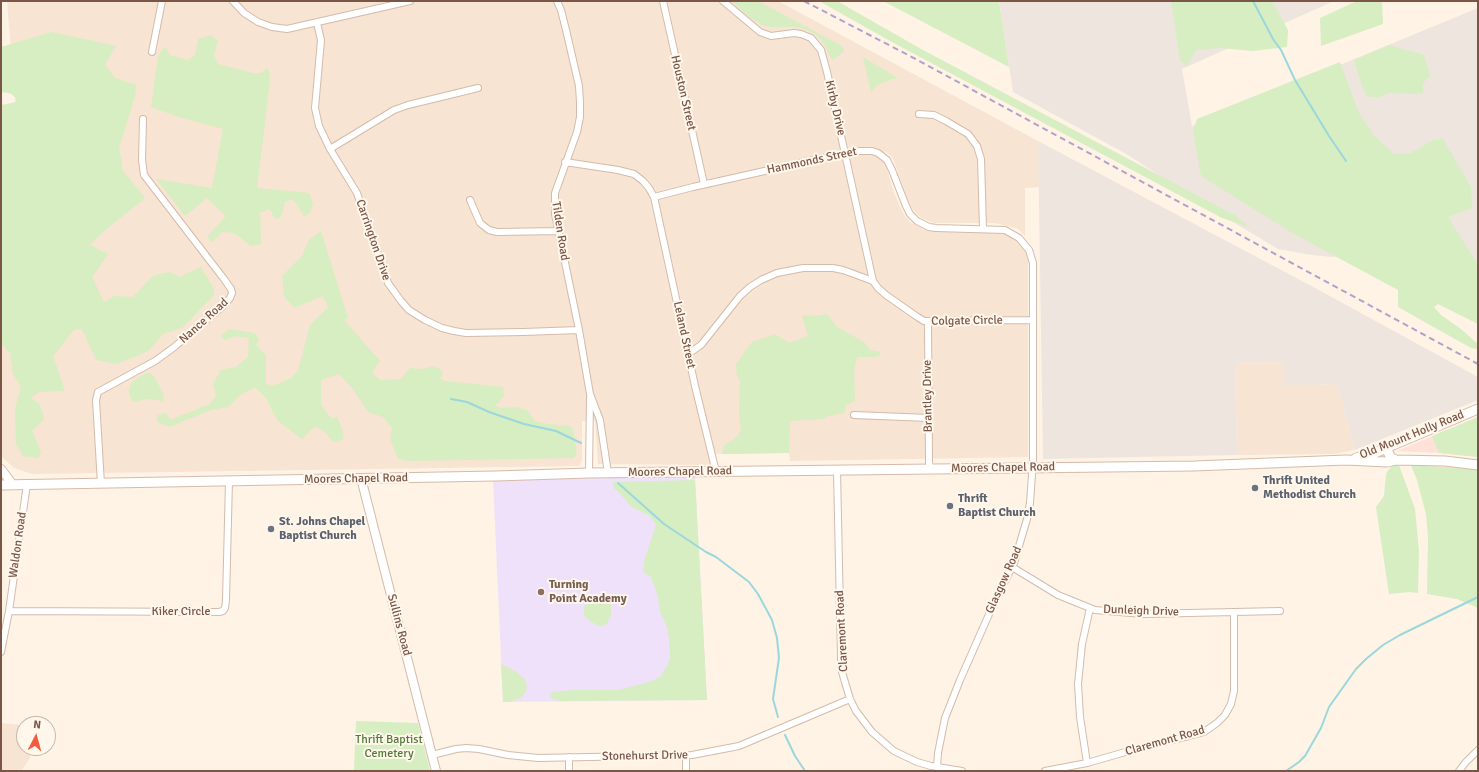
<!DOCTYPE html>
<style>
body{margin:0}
#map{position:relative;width:1479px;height:772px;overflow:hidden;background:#fef3e4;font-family:Signika,sans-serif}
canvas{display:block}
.frame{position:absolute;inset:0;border:2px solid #7a5647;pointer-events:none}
.north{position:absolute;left:16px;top:716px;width:40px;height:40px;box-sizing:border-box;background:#fff7ec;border:1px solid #cab7aa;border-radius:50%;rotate:6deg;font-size:11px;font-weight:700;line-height:16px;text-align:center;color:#7a5647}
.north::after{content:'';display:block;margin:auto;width:14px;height:18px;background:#f45b3e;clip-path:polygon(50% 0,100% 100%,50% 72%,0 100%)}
</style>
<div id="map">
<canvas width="1479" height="772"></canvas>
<div class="frame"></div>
<div class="north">N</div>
</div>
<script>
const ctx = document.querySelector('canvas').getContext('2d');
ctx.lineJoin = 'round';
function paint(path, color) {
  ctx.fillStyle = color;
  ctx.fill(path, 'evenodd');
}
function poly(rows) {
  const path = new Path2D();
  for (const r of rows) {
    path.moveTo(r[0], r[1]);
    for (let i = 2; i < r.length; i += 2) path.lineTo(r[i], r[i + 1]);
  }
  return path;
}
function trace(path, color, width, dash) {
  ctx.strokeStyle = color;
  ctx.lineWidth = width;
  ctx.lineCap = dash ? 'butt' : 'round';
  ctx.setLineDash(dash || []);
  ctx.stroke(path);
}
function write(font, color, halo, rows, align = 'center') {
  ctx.font = font + ' Signika,sans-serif';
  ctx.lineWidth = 4;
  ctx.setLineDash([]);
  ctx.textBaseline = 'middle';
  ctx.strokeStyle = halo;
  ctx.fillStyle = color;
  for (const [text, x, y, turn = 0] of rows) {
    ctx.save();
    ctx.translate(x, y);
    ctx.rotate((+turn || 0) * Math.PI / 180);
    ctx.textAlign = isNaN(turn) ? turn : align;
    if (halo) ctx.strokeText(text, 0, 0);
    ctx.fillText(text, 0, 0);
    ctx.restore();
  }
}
const residential = poly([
 [7,1,778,1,1038,141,1039,187,1025,188,1025,236,1018,229,1011,227,995,223,934,223,921,218,910,206,894,161,891,156,885,151,886,166,894,193,903,213,910,222,924,229,938,231,987,231,1009,234,1022,244,1025,251,1028,259,1028,457,790,461,789,453,709,454,711,465,598,464,595,421,582,421,582,460,580,465,577,466,32,474,14,468,1,456,1,270,28,257],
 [1283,362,1284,386,1337,384,1355,450,1333,454,1237,455,1235,363],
 [1,723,20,725,24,731,24,748,31,748,30,758,21,771,1,771]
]);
const commercial = poly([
 [1478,417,1478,457,1441,453,1397,451]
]);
const industrial = poly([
 [999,1,1334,1,1182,69,1192,126,1478,8,1478,271,1350,255,1332,257,1312,255,1278,249,1203,204,1128,155,1013,92],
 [1038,141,1317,289,1478,377,1478,400,1355,450,1337,384,1284,386,1282,362,1235,363,1237,455,1043,459]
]);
const education = poly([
 [695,476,707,700,503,702,493,480]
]);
const green = poly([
 [732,1,758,1,842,46,844,51,833,60,829,55,824,44,818,36,807,30,797,27,771,27,761,25,747,15],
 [819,1,837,1,923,50,1236,216,1249,227,1222,218,890,41],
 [883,1,999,1,1009,67],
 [1171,1,1272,1,1288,30,1287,47,1253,51,1220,48,1196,50,1187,66,1180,60],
 [1357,1,1382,1,1383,24,1321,46,1320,18],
 [52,32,116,46,105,65,115,78,136,85,135,96,119,148,123,171,145,198,105,230,90,245,108,254,92,277,104,302,115,296,133,297,154,275,170,272,179,277,201,267,214,289,214,295,182,328,163,334,148,351,117,364,96,360,82,329,74,330,53,356,65,391,39,392,31,398,40,405,44,419,32,431,41,452,38,458,23,456,16,444,15,409,21,386,13,374,10,353,1,343,1,105,16,102,16,98,11,94,4,92,1,93,1,47],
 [210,35,218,41,214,56,218,64,253,73,261,73,267,68,269,71,270,80,257,188,309,193,313,204,310,212,304,217,296,203,292,199,285,202,281,217,275,219,270,209,260,213,261,244,251,246,234,233,222,232,212,242,207,237,226,216,207,198,185,216,156,179,212,188,223,129,179,117,151,107,158,56,164,48,167,49,170,55,188,60,195,55,198,39],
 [1389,45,1424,55,1430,76,1423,83,1423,93,1413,94,1390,93,1379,97,1367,97,1363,89,1354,60],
 [863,57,896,77,897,79,893,79,877,85,871,93],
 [1340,62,1359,113,1374,136,1394,154,1411,153,1433,140,1443,139,1471,187,1472,208,1448,217,1478,265,1478,324,1438,304,1434,307,1441,315,1461,329,1478,344,1478,349,1471,348,1398,307,1398,290,1294,234,1201,176,1193,131,1197,119],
 [321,231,348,318,344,320,372,352,380,360,372,373,380,380,401,379,410,368,424,369,432,366,440,369,443,374,440,378,444,381,503,387,504,396,495,406,502,408,516,407,528,411,535,421,548,424,570,426,573,430,577,452,574,458,408,461,398,459,390,438,392,428,383,417,368,412,353,389,339,374,321,380,321,405,331,418,337,417,342,429,344,439,333,442,325,432,315,426,302,439,277,420,266,398,255,387,240,395,228,407,211,410,169,427,157,422,157,415,166,413,170,420,210,404,216,396,213,384,221,370,236,367,248,357,249,338,235,336,226,340,220,336,229,329,254,333,259,338,256,346,266,355,266,384,273,386,291,378,298,371,310,325,328,307,323,296,294,308,284,296,282,276,302,256,309,240],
 [827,314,837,327,864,342,870,350,881,352,880,355,876,357,857,357,854,372,855,401,846,405,844,413,828,416,823,419,790,421,789,453,722,454,724,446,737,437,741,429,739,415,740,381,737,376,736,364,752,342,775,334,789,343,808,336,802,315,815,316],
 [149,373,153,375,160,388,164,396,163,401,147,399,134,402,130,397,129,388,132,382,144,374],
 [1478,417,1478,457,1439,453,1432,436],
 [1393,465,1399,465,1415,509,1419,551,1418,593,1410,592,1389,594,1376,507,1384,496,1386,474,1389,469],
 [1411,465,1478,469,1478,608,1457,599,1427,594,1428,538,1426,514,1417,480],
 [695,480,707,700,560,701,551,698,550,695,552,692,573,690,619,690,652,681,661,676,667,666,670,658,669,638,666,624,661,615,657,594,651,577,643,572,644,561,656,525,650,516,630,506,625,499,613,487,613,482],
 [607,601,611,605,611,616,606,625,598,626,587,619,584,614,584,606,588,604],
 [501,664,515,671,525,679,527,687,525,693,520,698,511,702,503,702],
 [356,721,418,723,430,771,354,770]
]);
const stream = poly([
 [1253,1,1273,39,1281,50,1295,80,1329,136,1346,161],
 [451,399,467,402,489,412,524,424,556,431,581,443],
 [618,483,664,524,706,552,716,557,749,582,758,594,772,620,777,638,779,658,773,699,778,717],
 [785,735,795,756,805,771],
 [1286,771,1299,762,1305,756,1321,728,1329,707,1356,669,1366,659,1383,645,1400,635,1478,597]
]);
const minor = poly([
 [233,1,244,13,258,22,272,27,287,29,410,1],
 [557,1,561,10,567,34,579,86,580,102,580,117,577,132,555,193,555,214,579,330,590,394,600,420,608,473],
 [663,1,704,184],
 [723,1,760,32,771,36,794,33,801,34,811,38,821,50,827,72,873,281],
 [317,23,321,40,315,108,319,126,330,149,357,193,388,283,401,301,409,310,425,320,442,328,454,331,466,333,524,332,579,330],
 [152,52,162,1],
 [919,114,934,115,946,121,968,134,977,146,981,159,983,229],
 [330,149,394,110,408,105,478,88],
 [565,162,618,170,634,174,643,181,649,188,654,197,695,386,716,472],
 [654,197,693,187,818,159,860,151,872,151,878,153,887,160,892,170,906,206,910,214,917,221,929,227,936,228,1005,230,1019,238,1029,250,1033,263,1033,460,1030,503,1027,519,1014,563,994,603,960,680,945,718,938,753,937,767],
 [470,200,480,223,489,230,497,232,558,231],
 [928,321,929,463,931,469],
 [688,354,701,345,740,296,750,287,761,280,777,273,803,268,833,268,843,270,873,281,878,288,886,295,916,316,924,321,1033,320],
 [854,415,929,418],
 [837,470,841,659,842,672,850,699,856,711,872,732,894,751,917,762,931,766,962,771],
 [589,473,590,398],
 [101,484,96,400,98,392,155,361,173,348,222,307,230,298,232,293,231,289,224,279,144,175,142,160,143,119],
 [1012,567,1058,595,1095,610,1143,614,1280,611],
 [9,611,219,612,223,611,225,608,226,600,229,481],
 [1,652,9,611,27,484],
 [432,755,456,749,466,748,479,749,508,755,538,758,692,755,739,746,850,699],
 [686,756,686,771],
 [569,757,569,771],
 [1087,763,1080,717,1078,684,1082,644,1090,608],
 [1045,771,1087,763,1150,745,1189,736,1204,732,1217,723,1225,715,1231,704,1234,691,1234,612],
 [1459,771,1466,762,1478,750]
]);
const tertiary = poly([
 [1,469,13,485],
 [361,478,436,771]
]);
const secondary = poly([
 [1386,448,1391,458,1396,460,1445,461,1478,465],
 [1356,458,1373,454,1393,445,1478,409],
 [1,485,496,476,589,473,1194,466,1346,460,1387,462,1396,460]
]);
const rail = poly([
 [804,1,910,56,1478,364]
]);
const markers = [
 [1255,488,4,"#6b7280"],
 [950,506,4,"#6b7280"],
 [271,529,4,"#6b7280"],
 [541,592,4,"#8d6e63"]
];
const streetNames = [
 ["Houston Street",683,93,77],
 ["Kirby Drive",835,108,77],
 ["Hammonds Street",812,161,-12],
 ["Tilden Road",560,231,81],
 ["Carrington Drive",373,240,71],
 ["Nance Road",204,321,-42],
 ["Colgate Circle",967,321,-1],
 ["Leland Street",684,335,78],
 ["Brantley Drive",928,396,-91],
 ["Old Mount Holly Road",1412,435,-22],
 ["Moores Chapel Road",1003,468,-1],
 ["Moores Chapel Road",680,472,-1],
 ["Moores Chapel Road",356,479,-1],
 ["Waldon Road",18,545,-82],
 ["Glasgow Road",1004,580,-66],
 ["Dunleigh Drive",1141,611,2],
 ["Kiker Circle",181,612],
 ["Sullins Road",399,625,75],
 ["Claremont Road",842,631,-93],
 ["Claremont Road",1165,741,-16],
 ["Stonehurst Drive",645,756,-1]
];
const worshipNames = [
 ["Thrift United",1263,481],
 ["Methodist Church",1263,495],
 ["Thrift",958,499],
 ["Baptist Church",958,513],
 ["St. Johns Chapel",279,522],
 ["Baptist Church",279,536]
];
const educationNames = [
 ["Turning",549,585],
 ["Point Academy",549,599]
];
const parkNames = [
 ["Thrift Baptist",389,740],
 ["Cemetery",389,754]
];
paint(residential, '#f7e4d2');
paint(commercial, '#ffe1d7');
paint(industrial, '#eee5df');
paint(education, '#f0e1fb');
paint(green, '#d6eec1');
trace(stream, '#9bd7dd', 2);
trace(minor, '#d4bbab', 8);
trace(tertiary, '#d4bbab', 10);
trace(secondary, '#d7baa9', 11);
trace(minor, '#fff', 6);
trace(tertiary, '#fff', 8);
trace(secondary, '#fff', 9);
trace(rail, '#b4a1c9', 2, [6, 4]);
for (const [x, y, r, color] of markers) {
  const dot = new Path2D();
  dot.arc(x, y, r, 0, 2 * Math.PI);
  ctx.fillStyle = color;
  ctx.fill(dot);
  trace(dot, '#fff7ec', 1.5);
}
write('12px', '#7a5647', '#fff7ec', streetNames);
write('bold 12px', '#5b616d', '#fff7ec', worshipNames, 'left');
write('bold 12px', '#785e54', '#fff7ec', educationNames, 'left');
write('12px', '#527a3b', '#fff7ec', parkNames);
</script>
